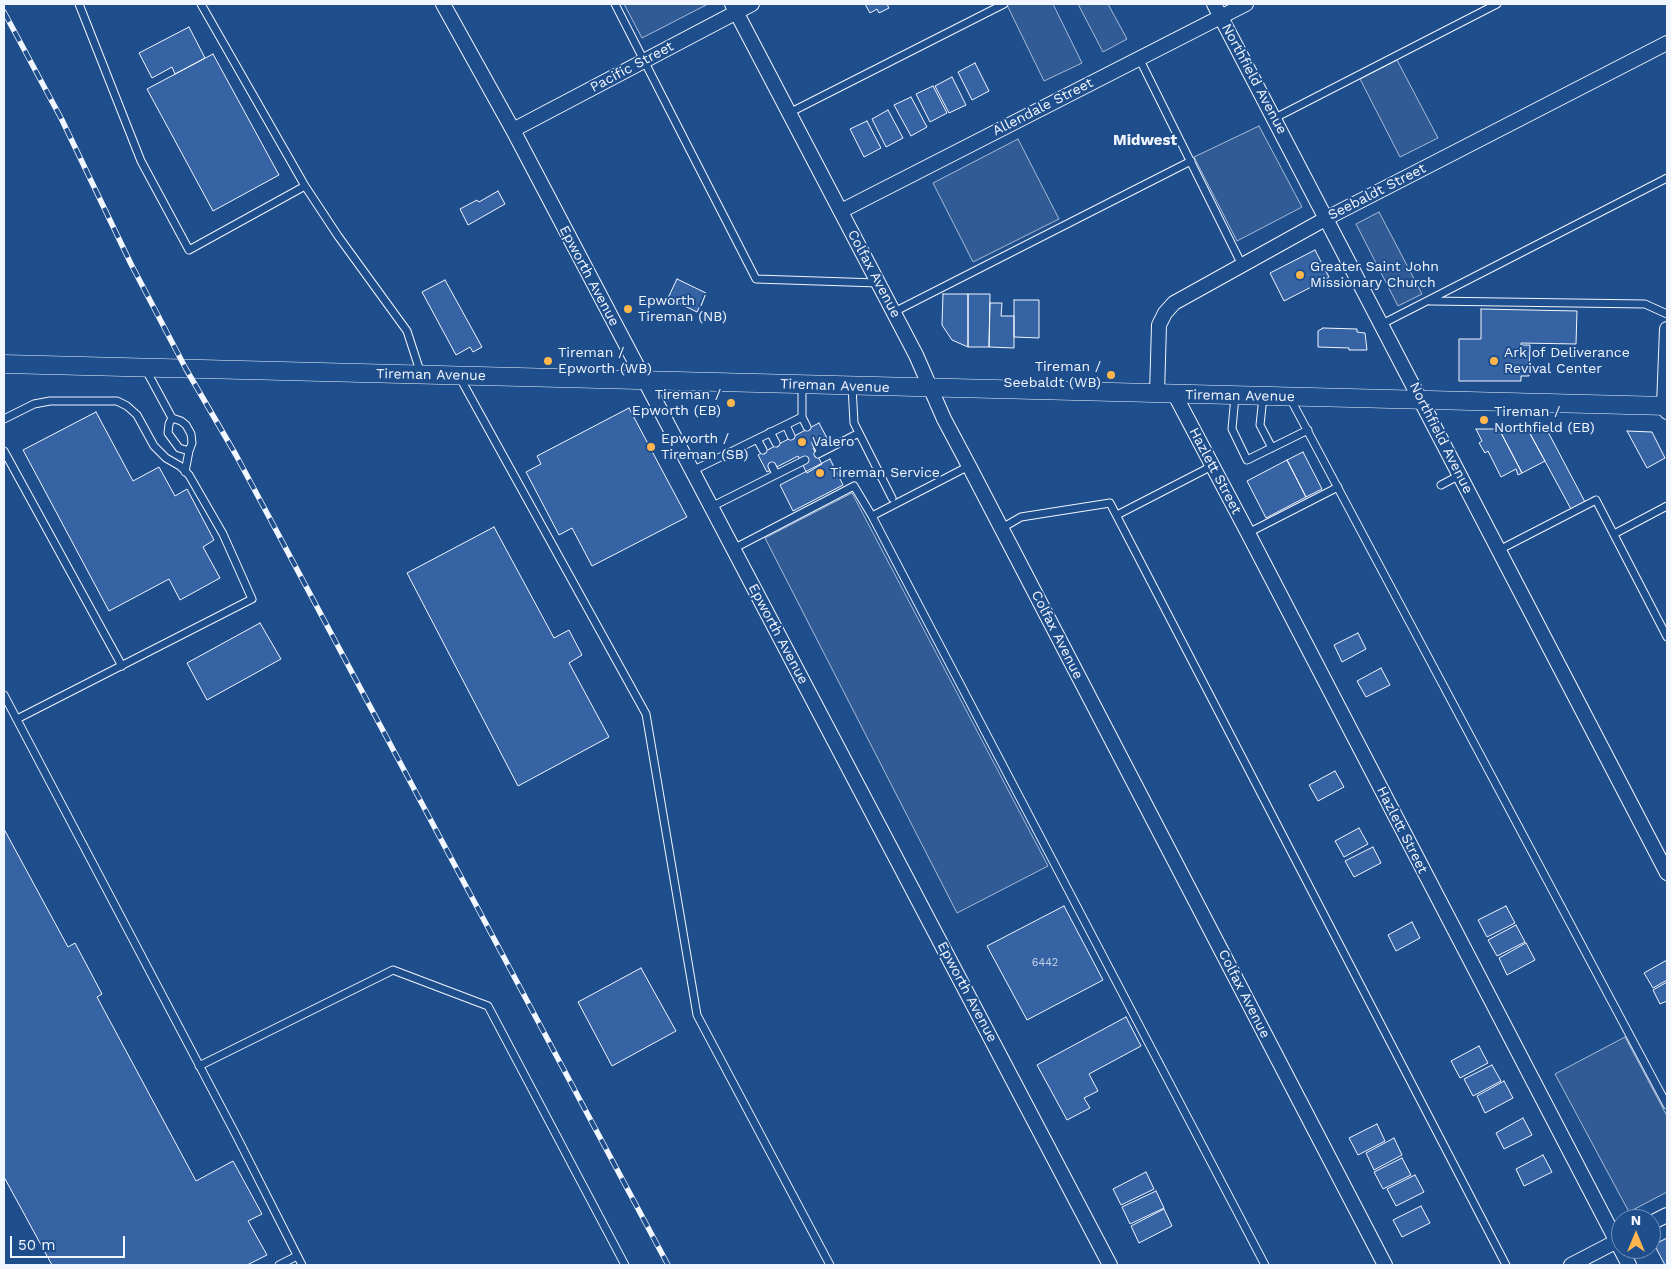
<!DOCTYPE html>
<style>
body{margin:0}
#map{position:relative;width:1671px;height:1269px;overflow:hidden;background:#1f4e8c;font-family:"Work Sans",sans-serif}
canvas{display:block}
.frame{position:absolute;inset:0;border:5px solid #f2f6ff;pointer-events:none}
.north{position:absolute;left:1611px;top:1209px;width:50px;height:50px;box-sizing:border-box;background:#1f4e8c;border:1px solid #7391ba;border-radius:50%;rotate:0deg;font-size:14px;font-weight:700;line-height:20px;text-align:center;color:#f2f6ff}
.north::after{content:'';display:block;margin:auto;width:18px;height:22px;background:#ffb74d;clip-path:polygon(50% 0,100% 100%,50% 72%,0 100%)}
.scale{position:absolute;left:10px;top:1236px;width:115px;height:22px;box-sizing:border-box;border:2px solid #f2f6ff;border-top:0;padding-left:6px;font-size:15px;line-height:18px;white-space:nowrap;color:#f2f6ff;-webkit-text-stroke:4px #1f4e8c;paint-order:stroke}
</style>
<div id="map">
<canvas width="1671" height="1269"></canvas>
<div class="frame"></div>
<div class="north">N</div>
<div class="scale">50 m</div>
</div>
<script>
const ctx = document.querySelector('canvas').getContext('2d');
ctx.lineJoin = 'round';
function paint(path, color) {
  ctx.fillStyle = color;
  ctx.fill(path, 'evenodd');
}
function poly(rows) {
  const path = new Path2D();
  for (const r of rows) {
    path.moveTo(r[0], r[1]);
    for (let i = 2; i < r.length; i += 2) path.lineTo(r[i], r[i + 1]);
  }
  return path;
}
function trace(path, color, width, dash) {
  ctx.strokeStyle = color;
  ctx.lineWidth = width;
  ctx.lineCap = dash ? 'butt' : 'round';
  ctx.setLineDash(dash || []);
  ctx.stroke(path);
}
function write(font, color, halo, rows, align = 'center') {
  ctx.font = font + ' "Work Sans",sans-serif';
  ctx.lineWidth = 4;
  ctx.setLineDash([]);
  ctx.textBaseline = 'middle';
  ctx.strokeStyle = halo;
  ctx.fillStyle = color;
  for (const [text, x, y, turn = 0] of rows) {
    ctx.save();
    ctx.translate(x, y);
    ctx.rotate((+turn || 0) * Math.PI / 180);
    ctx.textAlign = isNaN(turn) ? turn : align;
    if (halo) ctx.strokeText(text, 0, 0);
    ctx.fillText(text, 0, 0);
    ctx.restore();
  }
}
const built = poly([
 [624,4,708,4,642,38,624,4],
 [1011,4,1053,4,1082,63,1044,81,1007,5,1011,4],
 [1078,4,1108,4,1127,39,1103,52,1078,4],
 [1397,60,1438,138,1400,157,1360,79,1397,60],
 [1259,126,1302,207,1237,241,1194,157,1259,126],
 [1018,139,1059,219,973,262,933,183,1018,139],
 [1379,212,1422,294,1398,306,1356,224,1379,212],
 [852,493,1048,866,957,913,765,538,852,493],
 [1625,1037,1667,1116,1667,1192,1629,1212,1555,1074,1625,1037]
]);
const building = poly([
 [865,4,887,4,889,8,879,13,877,9,870,13,865,4],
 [189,27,205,58,175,74,172,67,152,78,139,53,189,27],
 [213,54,279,175,213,211,147,89,213,54],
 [975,63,989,91,972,100,958,72,975,63],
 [952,77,966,105,949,113,935,86,952,77],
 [933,86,947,113,930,122,916,94,933,86],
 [911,97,927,127,911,136,894,105,911,97],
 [888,110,903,138,886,147,872,119,888,110],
 [867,121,881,148,864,157,850,129,867,121],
 [498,191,505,204,468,225,460,209,477,200,479,202,498,191],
 [1315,250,1329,277,1324,280,1326,283,1321,285,1319,283,1284,301,1270,273,1315,250],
 [677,279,706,293,697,312,668,298,677,279],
 [445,280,482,347,473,352,470,347,456,355,422,292,445,280],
 [943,294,968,294,968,347,952,340,942,325,943,294],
 [968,294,990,294,989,347,968,347,968,294],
 [1014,300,1039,300,1039,338,1014,337,1014,300],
 [990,303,1002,303,1001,316,1014,316,1014,348,989,347,990,303],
 [1481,309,1577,311,1576,344,1521,343,1521,345,1530,345,1529,376,1521,376,1521,381,1459,381,1459,339,1481,339,1481,309],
 [1323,328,1357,329,1357,332,1365,333,1367,350,1349,350,1349,348,1318,347,1318,331,1323,328],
 [629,408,687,517,592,566,572,528,559,535,526,472,541,464,537,456,629,408],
 [96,412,133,481,159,467,175,496,187,489,214,540,203,547,220,578,180,600,169,579,109,611,23,450,96,412],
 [819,423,828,440,813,448,822,464,807,473,798,456,767,472,758,455,819,423],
 [1476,429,1499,429,1522,473,1518,475,1516,469,1501,477,1488,451,1485,453,1479,443,1482,441,1476,429],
 [1499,429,1528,430,1545,461,1522,473,1499,429],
 [1528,430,1547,430,1585,502,1571,509,1528,430],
 [1627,431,1652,432,1665,458,1647,468,1627,431],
 [1303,452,1322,489,1306,497,1287,460,1303,452],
 [830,459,843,485,793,511,780,485,830,459],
 [1287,460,1306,497,1266,518,1247,481,1287,460],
 [494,527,554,638,569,630,582,655,569,663,609,737,518,786,407,573,494,527],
 [260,623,281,659,207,700,187,663,260,623],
 [1358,633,1366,649,1342,662,1334,645,1358,633],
 [1381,668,1390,685,1366,697,1357,681,1381,668],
 [1335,771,1344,787,1318,801,1309,785,1335,771],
 [1359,828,1368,844,1344,857,1335,841,1359,828],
 [4,829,68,947,75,943,102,994,97,997,196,1181,233,1161,262,1214,248,1221,267,1255,247,1265,52,1265,4,1177,4,829],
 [1373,847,1381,863,1354,877,1345,861,1373,847],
 [1064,906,1103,980,1027,1020,987,946,1064,906],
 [1506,906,1515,923,1487,937,1478,920,1506,906],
 [1412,922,1420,938,1396,951,1388,935,1412,922],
 [1516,925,1525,942,1497,956,1488,940,1516,925],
 [1526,943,1535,960,1507,975,1499,958,1526,943],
 [1667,960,1667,980,1653,988,1644,973,1667,960],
 [641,968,676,1031,612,1066,578,1002,641,968],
 [1667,982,1667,1001,1660,1004,1653,990,1667,982],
 [1126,1017,1141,1046,1089,1074,1098,1091,1084,1098,1090,1108,1067,1120,1037,1065,1126,1017],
 [1479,1046,1488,1063,1460,1078,1451,1061,1479,1046],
 [1492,1065,1501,1081,1473,1096,1464,1079,1492,1065],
 [1504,1081,1513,1098,1485,1113,1477,1096,1504,1081],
 [1523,1118,1532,1135,1504,1149,1496,1133,1523,1118],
 [1377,1124,1385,1141,1358,1155,1349,1138,1377,1124],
 [1394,1138,1402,1155,1374,1170,1366,1153,1394,1138],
 [1543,1155,1552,1172,1524,1186,1516,1169,1543,1155],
 [1402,1158,1411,1175,1383,1189,1374,1172,1402,1158],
 [1146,1172,1154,1189,1121,1205,1113,1189,1146,1172],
 [1415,1175,1424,1192,1396,1206,1387,1189,1415,1175],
 [1156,1191,1164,1208,1130,1224,1122,1207,1156,1191],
 [1421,1206,1430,1223,1402,1237,1393,1220,1421,1206],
 [1164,1209,1172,1226,1139,1243,1131,1226,1164,1209],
 [1667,1238,1667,1265,1665,1265,1656,1248,1659,1242,1667,1238]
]);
const service = poly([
 [79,4,141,161,189,250,305,186],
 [201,4,305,186,338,236,407,331,421,374],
 [615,4,756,279,878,283],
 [1139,58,1242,265],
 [789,113,1004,4],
 [1275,118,1497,4],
 [1430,301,1645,304,1667,314],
 [894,312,1191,161],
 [1382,324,1667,178],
 [146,370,172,418,181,421,186,425,191,434,192,443,189,451,185,472],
 [459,376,646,714,697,1015,830,1265],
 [802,385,802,417,807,427],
 [852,386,854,423,892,498],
 [1235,396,1232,429,1247,460,1308,430],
 [1263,397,1260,425,1272,448],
 [1290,398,1667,1105],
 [172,418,169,424,168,433,179,448,189,451],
 [4,419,34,404,50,401,117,401,127,406,137,415,154,446,166,458,180,466,189,475,223,534,252,599,17,719],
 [786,425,791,436],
 [770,432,776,443],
 [757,439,763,450],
 [816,443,821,452],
 [4,451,122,666],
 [818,454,859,433],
 [772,466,776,474],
 [692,471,802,417],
 [1441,485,1460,475],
 [711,507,805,460],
 [1117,515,1212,466],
 [872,516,969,466],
 [1002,528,1021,517,1110,503,1506,1265],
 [1248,533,1338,487],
 [1614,534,1667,506],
 [733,549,854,486,872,516,1265,1265],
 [1499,550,1596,500,1667,637],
 [4,695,236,1135,302,1265],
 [199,1066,393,970,488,1006,625,1265],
 [279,1265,297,1256]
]);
const minor = poly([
 [443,4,513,130,1110,1265],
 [732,4,916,355,944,419,969,466,1385,1265],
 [1214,4,1667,873],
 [513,130,752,4],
 [841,211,1246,4],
 [1667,329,1664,406,1667,412],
 [1157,394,1159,325,1165,313,1174,303,1327,218,1667,43],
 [1175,395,1248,533,1629,1265],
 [1651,1223,1667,1215],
 [1571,1265,1621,1239]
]);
const tertiary = poly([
 [4,364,1667,406]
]);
const rail = poly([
 [4,12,62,120,131,264,186,369,236,455,668,1265]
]);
const markers = [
 [1300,275,5,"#ffb74d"],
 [628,309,5,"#ffb74d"],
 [548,361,5,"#ffb74d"],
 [1494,361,5,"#ffb74d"],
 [1111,375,5,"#ffb74d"],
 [731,403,5,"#ffb74d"],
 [1484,420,5,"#ffb74d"],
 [802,442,5,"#ffb74d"],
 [651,447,5,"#ffb74d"],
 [820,473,5,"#ffb74d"]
];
const numberNames = [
 ["6442",1045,963]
];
const streetNames = [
 ["Pacific Street",632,67,-28],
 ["Northfield Avenue",1254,79,62],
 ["Allendale Street",1043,107,-27],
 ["Seebaldt Street",1377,192,-27],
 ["Colfax Avenue",874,274,62],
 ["Epworth Avenue",589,276,62],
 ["Tireman Avenue",431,375,1],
 ["Tireman Avenue",835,386,2],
 ["Tireman Avenue",1240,396,1],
 ["Northfield Avenue",1441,438,63],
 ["Hazlett Street",1215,471,62],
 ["Epworth Avenue",778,634,62],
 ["Colfax Avenue",1057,635,63],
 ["Hazlett Street",1402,830,63],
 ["Epworth Avenue",967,992,62],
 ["Colfax Avenue",1244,994,63]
];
const poiNames = [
 ["Greater Saint John",1310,267],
 ["Missionary Church",1310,283],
 ["Epworth /",638,301],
 ["Tireman (NB)",638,317],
 ["Tireman /",558,353],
 ["Epworth (WB)",558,369],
 ["Ark of Deliverance",1504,353],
 ["Revival Center",1504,369],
 ["Tireman /",1101,367,"right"],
 ["Seebaldt (WB)",1101,383,"right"],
 ["Tireman /",721,395,"right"],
 ["Epworth (EB)",721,411,"right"],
 ["Tireman /",1494,412],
 ["Northfield (EB)",1494,428],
 ["Epworth /",661,439],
 ["Tireman (SB)",661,455],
 ["Valero",812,442],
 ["Tireman Service",830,473]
];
const neighbourhoodNames = [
 ["Midwest",1145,141]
];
paint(built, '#305b95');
trace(built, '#a8bbd7', 1);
paint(building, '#3563a3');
trace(building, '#f2f6ff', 1);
trace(service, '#f2f6ff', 9);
trace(minor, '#f2f6ff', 16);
trace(tertiary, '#f2f6ff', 19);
trace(service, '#1f4e8c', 7);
trace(minor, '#1f4e8c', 14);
trace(tertiary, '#1f4e8c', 18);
trace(rail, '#f2f6ff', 5.5);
trace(rail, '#1f4e8c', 4, [11]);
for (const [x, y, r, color] of markers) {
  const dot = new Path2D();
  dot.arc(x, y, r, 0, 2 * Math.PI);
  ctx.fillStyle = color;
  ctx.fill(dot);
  trace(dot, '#1f4e8c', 2);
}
write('11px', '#c3d1e8', null, numberNames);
write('14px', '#f2f6ff', '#1f4e8c', streetNames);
write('14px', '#f2f6ff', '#1f4e8c', poiNames, 'left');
write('bold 15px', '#f2f6ff', '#1f4e8c', neighbourhoodNames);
</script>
